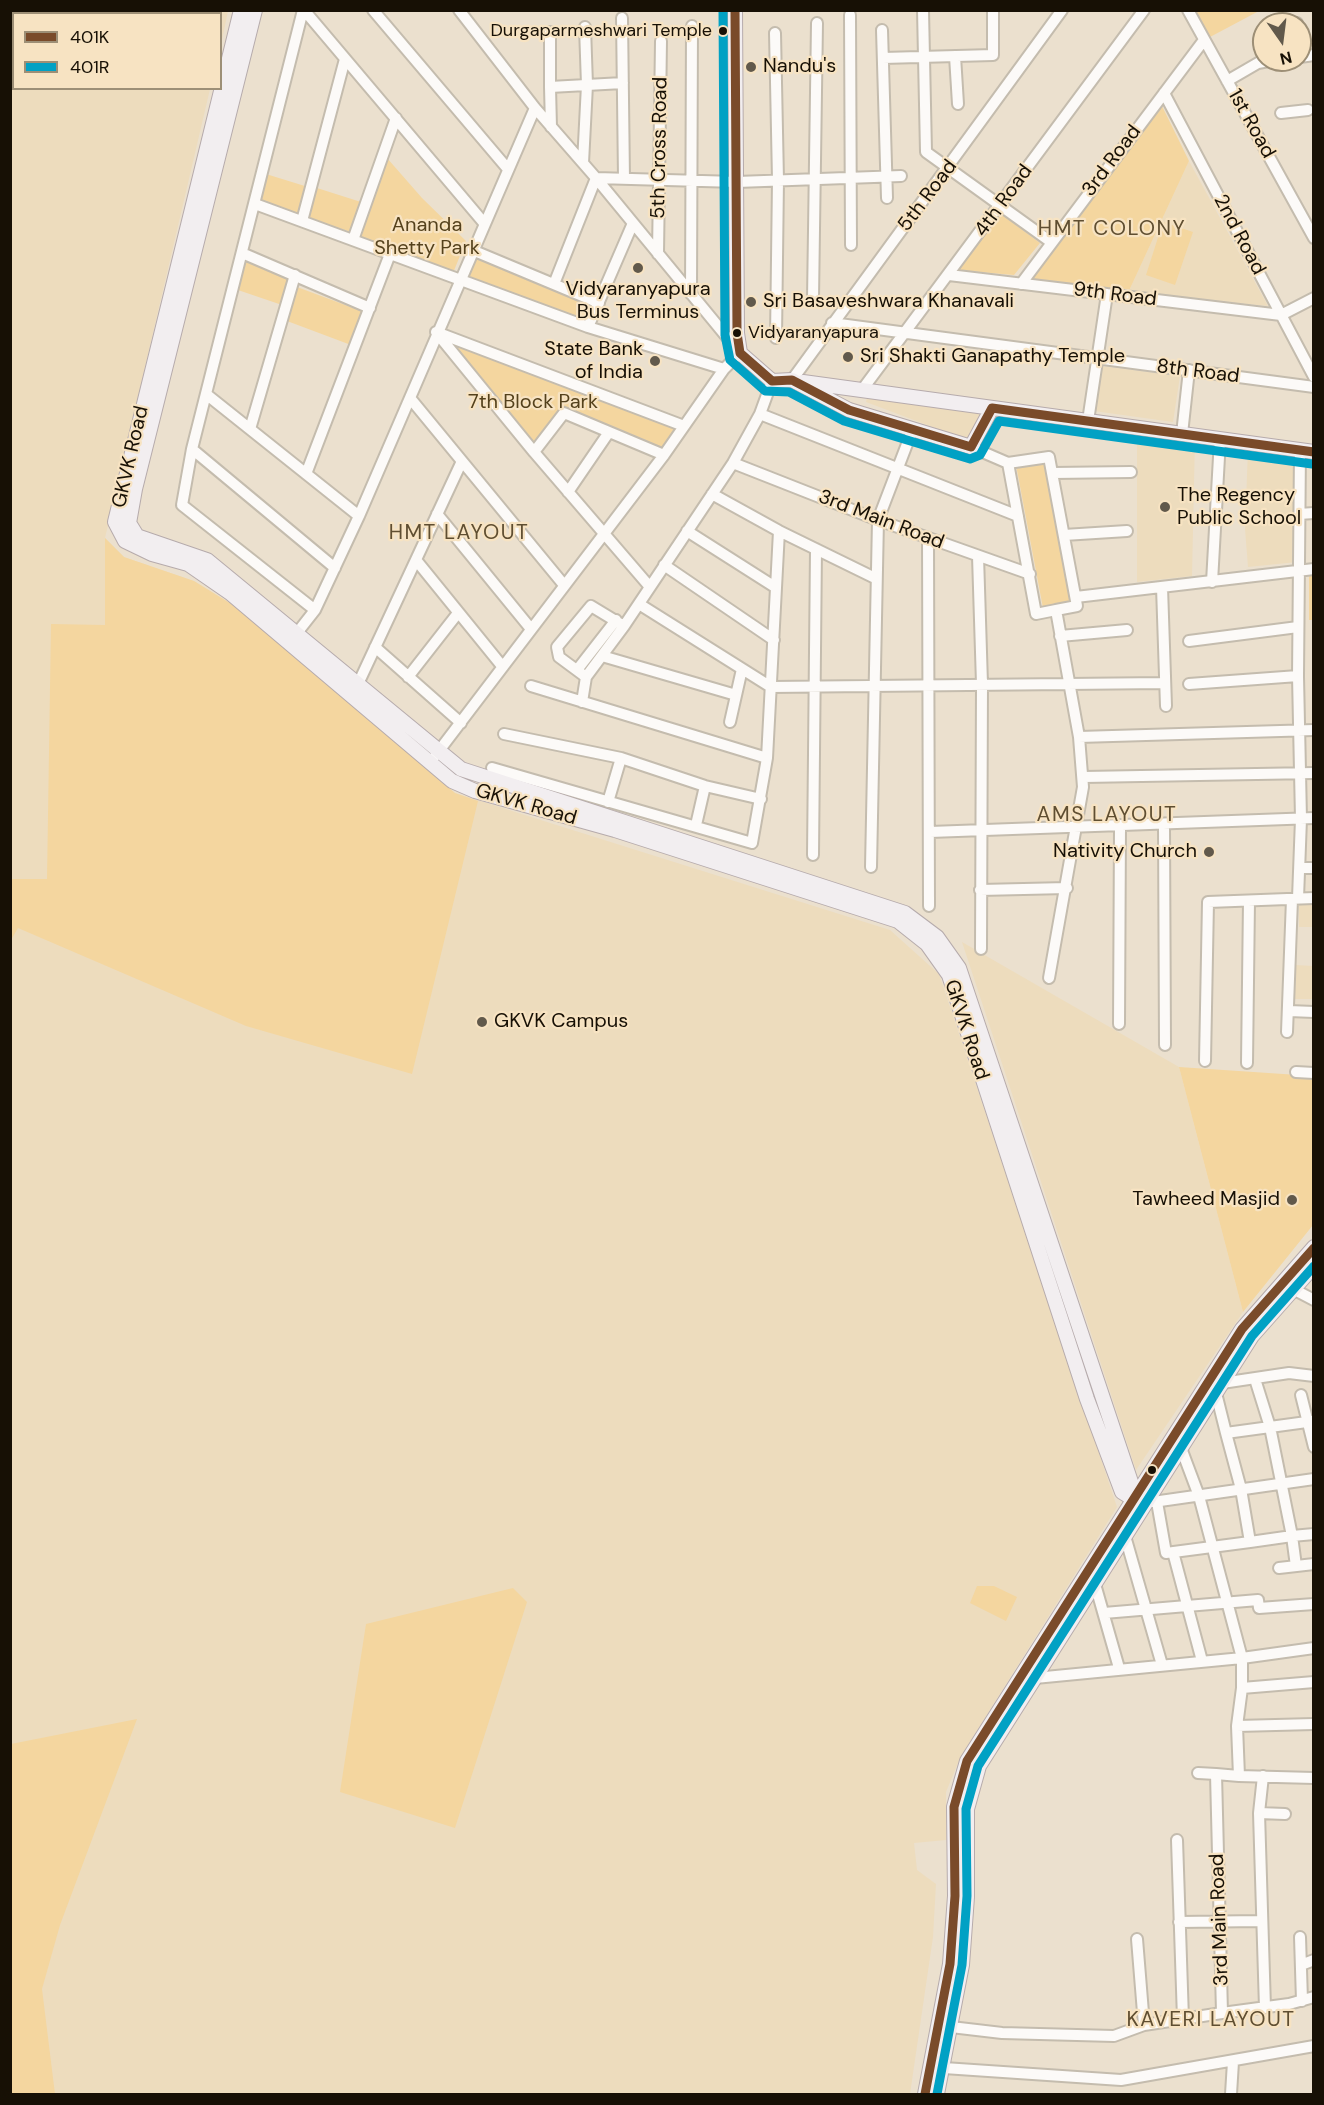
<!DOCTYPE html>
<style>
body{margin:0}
#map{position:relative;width:1324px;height:2105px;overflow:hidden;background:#ebe0ce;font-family:"DM Sans",sans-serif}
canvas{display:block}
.frame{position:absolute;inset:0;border:12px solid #171005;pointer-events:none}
.legend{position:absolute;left:12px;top:12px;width:210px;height:78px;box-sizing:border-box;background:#f7e3c2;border:2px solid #9d8f76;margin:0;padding:8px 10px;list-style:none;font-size:18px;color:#171005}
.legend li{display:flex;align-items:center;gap:12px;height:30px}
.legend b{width:30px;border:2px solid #9d8f76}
.north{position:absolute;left:1252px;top:12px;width:60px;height:60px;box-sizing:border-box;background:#f7e3c2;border:2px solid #9d8f76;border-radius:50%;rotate:166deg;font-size:16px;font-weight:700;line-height:24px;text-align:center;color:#171005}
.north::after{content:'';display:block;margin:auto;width:21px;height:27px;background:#61594b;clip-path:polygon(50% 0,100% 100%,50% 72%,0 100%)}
</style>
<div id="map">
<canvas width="1324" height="2105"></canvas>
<div class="frame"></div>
<ul class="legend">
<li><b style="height:8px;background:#7a4b2a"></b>401K</li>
<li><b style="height:8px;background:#01a1c4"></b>401R</li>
</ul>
<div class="north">N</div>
</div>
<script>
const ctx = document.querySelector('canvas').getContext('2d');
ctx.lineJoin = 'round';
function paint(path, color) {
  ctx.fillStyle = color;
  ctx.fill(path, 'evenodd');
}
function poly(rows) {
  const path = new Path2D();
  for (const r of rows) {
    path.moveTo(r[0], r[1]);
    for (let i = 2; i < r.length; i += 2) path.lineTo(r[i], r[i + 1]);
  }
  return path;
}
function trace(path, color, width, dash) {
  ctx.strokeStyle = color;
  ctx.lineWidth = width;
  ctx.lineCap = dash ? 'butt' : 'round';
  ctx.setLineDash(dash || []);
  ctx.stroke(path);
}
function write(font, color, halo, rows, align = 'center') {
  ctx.font = font + ' "DM Sans",sans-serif';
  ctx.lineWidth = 4.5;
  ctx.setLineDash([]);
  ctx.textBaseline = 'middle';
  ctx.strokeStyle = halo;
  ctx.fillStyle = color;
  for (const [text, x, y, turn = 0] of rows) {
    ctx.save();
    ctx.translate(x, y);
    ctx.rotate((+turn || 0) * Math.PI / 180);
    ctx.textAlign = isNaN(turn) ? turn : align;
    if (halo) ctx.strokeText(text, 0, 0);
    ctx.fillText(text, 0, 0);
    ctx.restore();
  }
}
const built = poly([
 [11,11,228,11,221,45,220,14,14,14,14,88,210,89,105,538,124,557,194,581,233,605,455,793,890,930,939,974,1117,1507,961,1756,946,1792,946,1840,914,1843,917,1870,936,1884,933,1937,910,2094,11,2094],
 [1189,161,1268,306,1128,293],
 [1101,366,1180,376,1173,422,1094,411],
 [867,398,981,412,967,440,866,402],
 [1137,430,1195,438,1192,576,1137,582],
 [1248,449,1297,456,1297,562,1248,567,1245,529],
 [1313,901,1313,927,1299,927,1299,902],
 [962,942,1179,1067,1243,1312,1136,1470],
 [1295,965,1313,966,1313,999,1295,999]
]);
const green = poly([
 [1196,11,1259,11,1210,37],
 [1160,102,1189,161,1128,293,1030,279],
 [387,158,422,198,466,241,453,273,359,237],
 [266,174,308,187,300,214,258,201],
 [317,188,361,202,351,232,307,218],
 [1000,213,1040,243,1014,275,956,270],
 [1163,222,1193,232,1175,285,1146,275],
 [474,254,595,303,586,324,465,275],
 [246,259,292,275,282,305,235,289],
 [297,287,364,312,351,345,287,321],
 [444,338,679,427,663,452,563,410,534,448],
 [1046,460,1072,603,1043,608,1016,465],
 [105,538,124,557,194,581,233,605,455,793,478,801,412,1074,246,1026,18,928,11,940,11,879,47,879,51,624,105,625],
 [1313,573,1313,620,1309,620,1309,574],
 [1179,1067,1313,1076,1313,1225,1243,1312],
 [977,1586,994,1586,1017,1597,1006,1621,970,1603],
 [513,1588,527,1602,455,1828,340,1792,366,1624],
 [137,1719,60,1925,42,1989,55,2094,11,2094,11,1744]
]);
const minor = poly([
 [303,10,192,449,182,505,315,610],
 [304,10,484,223],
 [373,10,507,168],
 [459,10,535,108,596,178,737,182,901,176],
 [923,10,926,152,1051,242],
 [1188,10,1314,238],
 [850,15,851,245],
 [622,18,624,179],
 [1297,23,1297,24],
 [882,30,887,198],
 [775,33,778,180,776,338],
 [955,56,958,104],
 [1300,57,1314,55],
 [883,58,993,55,993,10],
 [1227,81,1258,63,1274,60],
 [550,87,550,32],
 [1164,93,1314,377],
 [1281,113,1308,110],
 [551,127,550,87,623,83],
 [583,163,587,85,585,27],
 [255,204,588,327,724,369],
 [302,221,345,59],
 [353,240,396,118],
 [472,250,599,303],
 [242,253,370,308],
 [658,254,661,41],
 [949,275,1281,315,1314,298],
 [1021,284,1204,40],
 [691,294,692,26],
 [813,299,817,23],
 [832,323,1314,387],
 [588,327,633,223],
 [436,332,534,452,650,587],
 [436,332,684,426],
 [792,380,1062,10],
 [862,390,1144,10],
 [206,394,359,516],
 [410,398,564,585],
 [760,414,1018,516],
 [1088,421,1107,294],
 [250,429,295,275],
 [1182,434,1189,370],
 [971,447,1008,463,1036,614,1056,610,1079,737,1083,787,1049,978],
 [192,449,335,568],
 [534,452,564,413,664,455],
 [733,463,878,520,1030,574],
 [1008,463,1049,457,1077,606,1056,610],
 [1053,473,1131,472],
 [306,474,390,254],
 [568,492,609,432],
 [712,494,779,531,875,578],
 [437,514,531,629],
 [1299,514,1314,513],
 [687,531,775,587],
 [1064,535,1127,531],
 [928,538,929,906],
 [978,556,982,684,981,949],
 [416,560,502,666],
 [664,565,774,640],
 [1212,582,1220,439],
 [1162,587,1166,706],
 [1076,597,1314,569],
 [639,604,771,687,1165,683],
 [1060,636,1127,630],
 [293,638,315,610,359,516,535,108],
 [1189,641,1298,627],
 [375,647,461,723],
 [602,656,736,695],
 [577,670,616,620],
 [408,677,458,613],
 [586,677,559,657,557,647,591,606,624,626],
 [358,684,462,461],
 [1189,684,1298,676],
 [531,686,767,758],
 [582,702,586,677,624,626,733,463,760,414,772,381],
 [730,722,742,669],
 [504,734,621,758,705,786,761,799],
 [1079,737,1314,730],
 [435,756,664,455,724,369,740,353,596,178,554,284],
 [492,768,752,843,767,758,779,531],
 [1084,777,1314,773],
 [608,802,621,758],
 [696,825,705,786],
 [1164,825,1165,1045],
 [930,832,1314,818],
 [813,855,816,549],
 [871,867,878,520,912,431],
 [1300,868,1314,868],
 [980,890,1067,888],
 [1298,898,1301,819,1298,676,1300,450],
 [1289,1011,1314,1012],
 [1119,1024,1120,827],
 [1287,1032,1292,899],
 [1205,1061,1208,902,1314,898],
 [1247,1063,1249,901],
 [1296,1072,1314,1073],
 [1293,1289,1314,1300],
 [1255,1379,1270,1427,1292,1536,1314,1534],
 [1222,1383,1289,1373,1314,1376],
 [1216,1393,1226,1433,1314,1421],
 [1301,1395,1314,1447],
 [1153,1502,1314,1479],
 [1157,1502,1166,1553,1250,1542,1241,1489,1226,1433],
 [1125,1536,1162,1665],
 [1250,1542,1292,1536,1296,1566],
 [1173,1552,1202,1661],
 [1279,1568,1314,1564],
 [1095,1584,1119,1668],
 [1104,1613,1258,1600,1259,1608,1314,1604],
 [1314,1648,1242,1658,1242,1688,1314,1682],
 [1035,1678,1242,1658,1199,1496,1181,1448],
 [1237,1726,1242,1688],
 [1198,1773,1216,1774],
 [1239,1776,1314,1778],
 [1259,1813,1263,1776],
 [1177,1840,1183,2019],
 [1179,1922,1261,1921],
 [1300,1937,1302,2001],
 [1137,1939,1144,2025],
 [1301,1965,1314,1960],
 [1265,2008,1259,1813,1285,1814],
 [1222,2013,1289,2004,1314,1997],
 [951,2027,1002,2033,1114,2036,1144,2025,1222,2013,1216,1774,1239,1776,1237,1726,1314,1724],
 [944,2068,1121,2080,1314,2046],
 [1231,2094,1233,2062]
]);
const major = poly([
 [241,10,115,522,125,541,152,554,188,564,230,593,452,781,475,791,615,830,898,921,927,944,949,975,1087,1399,1122,1492,1143,1505],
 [255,10,135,489,129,523,137,536,207,560,461,769,905,913,937,937,959,968,1132,1485,1138,1493,1148,1498],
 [735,10,737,333,740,353,772,381,792,380,849,410,971,447,992,408],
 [803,382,1314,452],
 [925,2094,950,1964,955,1896,954,1807,967,1761,1242,1329,1314,1247],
 [937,2094,962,1965,967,1897,967,1809,979,1766,1252,1336,1314,1266]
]);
const bus1 = poly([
 [735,10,737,333,740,353,772,381,792,380,849,410,971,447,992,408,1314,452],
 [925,2094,950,1964,955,1896,954,1807,967,1761,1242,1329,1314,1248]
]);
const bus2 = poly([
 [723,10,725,335,730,360,765,391,789,392,844,421,970,459,980,455,999,421,1312,464],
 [937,2094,962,1965,967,1896,966,1809,978,1766,1252,1336,1314,1266]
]);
const markers = [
 [723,31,5,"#171005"],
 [751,67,6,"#61594b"],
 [638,268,6,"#61594b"],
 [751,302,6,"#61594b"],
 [737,333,5,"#171005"],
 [848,357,6,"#61594b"],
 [655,361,6,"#61594b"],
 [1165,507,6,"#61594b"],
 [1209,852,6,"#61594b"],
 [482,1022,6,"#61594b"],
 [1292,1200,6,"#61594b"],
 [1152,1470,5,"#171005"]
];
const busNames = [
 ["Durgaparmeshwari Temple",712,31],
 ["Vidyaranyapura",748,333,"left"]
];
const poiNames = [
 ["Nandu's",763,67],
 ["Vidyaranyapura",638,290,"center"],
 ["Bus Terminus",638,313,"center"],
 ["Sri Basaveshwara Khanavali",763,302],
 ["State Bank",643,350,"right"],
 ["of India",643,373,"right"],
 ["Sri Shakti Ganapathy Temple",860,357],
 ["The Regency",1177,496],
 ["Public School",1177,519],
 ["Nativity Church",1197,852,"right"],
 ["GKVK Campus",494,1022],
 ["Tawheed Masjid",1280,1200,"right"]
];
const streetNames = [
 ["1st Road",1251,124,61],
 ["5th Cross Road",660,148,-89],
 ["3rd Road",1112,161,-53],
 ["5th Road",928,196,-53],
 ["4th Road",1004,201,-54],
 ["2nd Road",1239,235,62],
 ["9th Road",1115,295,7],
 ["8th Road",1198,372,7],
 ["GKVK Road",131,457,-77],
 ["3rd Main Road",881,520,21],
 ["GKVK Road",526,805,16],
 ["GKVK Road",966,1030,72],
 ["3rd Main Road",1220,1920,-92]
];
const parkNames = [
 ["Ananda",427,226],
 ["Shetty Park",427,249],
 ["7th Block Park",533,403]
];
const neighbourhoodNames = [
 ["HMT COLONY",1112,229],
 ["HMT LAYOUT",459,533],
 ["AMS LAYOUT",1107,815],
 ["KAVERI LAYOUT",1211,2020]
];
paint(built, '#eddcbd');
paint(green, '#f4d69f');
trace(minor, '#c4bcae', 14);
trace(major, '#b6abac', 16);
trace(minor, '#fcfaf8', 10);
trace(major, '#f2eef0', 14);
trace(bus1, '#7a4b2a', 9);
trace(bus2, '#01a1c4', 9);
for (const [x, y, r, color] of markers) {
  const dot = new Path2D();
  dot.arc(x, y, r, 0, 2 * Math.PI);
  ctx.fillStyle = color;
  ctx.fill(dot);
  trace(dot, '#f7e3c2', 2);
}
write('18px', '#171005', '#f7e3c2', busNames, 'right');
write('20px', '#171005', '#f7e3c2', poiNames, 'left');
write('20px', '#171005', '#f7e3c2', streetNames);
write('20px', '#54411c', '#f7e3c2', parkNames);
ctx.letterSpacing = '1.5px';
write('21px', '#5f4e31', '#f7e3c2', neighbourhoodNames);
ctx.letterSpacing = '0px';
</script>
